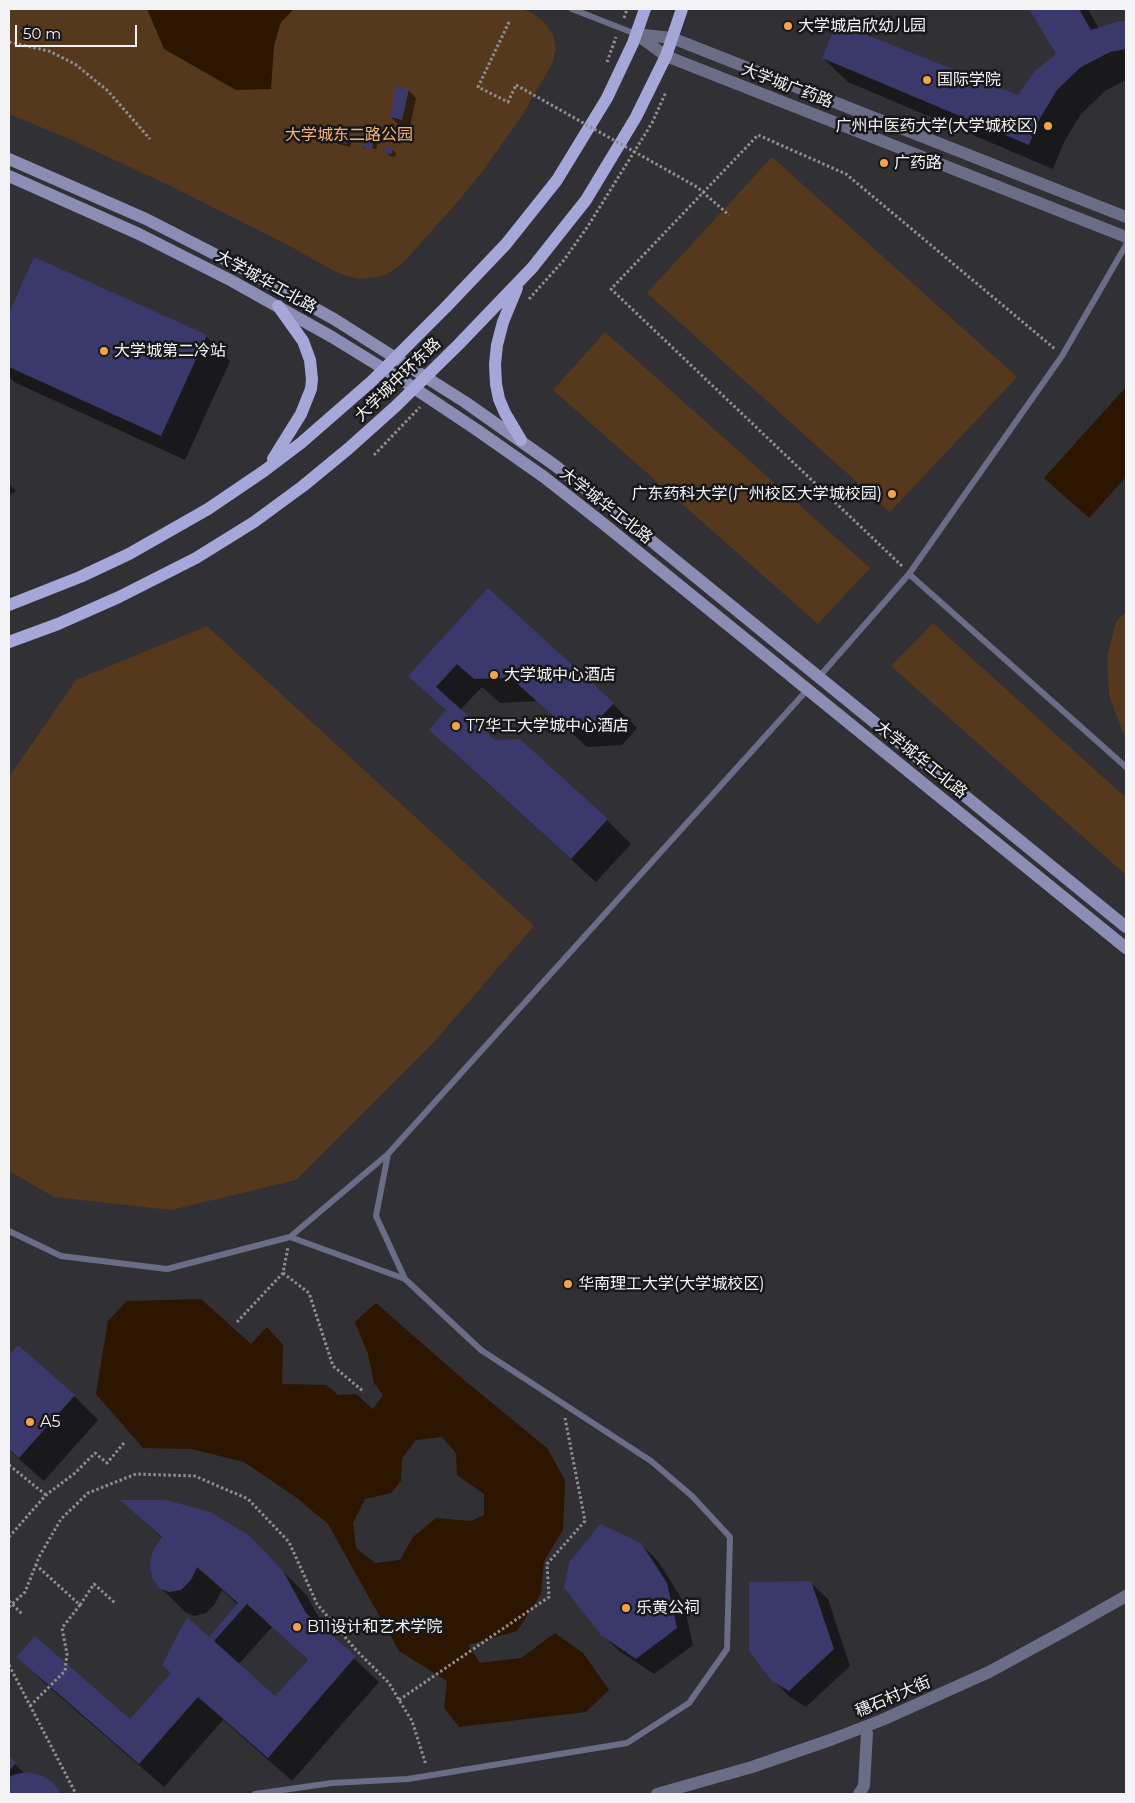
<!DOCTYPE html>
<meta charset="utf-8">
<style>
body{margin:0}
#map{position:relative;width:1135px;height:1803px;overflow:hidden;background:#303035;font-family:Montserrat,sans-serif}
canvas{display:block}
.frame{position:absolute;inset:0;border:10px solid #f3f3f6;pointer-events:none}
.scale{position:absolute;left:15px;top:25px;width:122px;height:22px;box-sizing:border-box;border:2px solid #f3f3f6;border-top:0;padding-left:6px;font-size:15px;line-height:18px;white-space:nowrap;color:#f3f3f6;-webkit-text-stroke:4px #18181a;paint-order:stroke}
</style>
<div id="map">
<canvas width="1135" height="1803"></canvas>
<div class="frame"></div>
<div class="scale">50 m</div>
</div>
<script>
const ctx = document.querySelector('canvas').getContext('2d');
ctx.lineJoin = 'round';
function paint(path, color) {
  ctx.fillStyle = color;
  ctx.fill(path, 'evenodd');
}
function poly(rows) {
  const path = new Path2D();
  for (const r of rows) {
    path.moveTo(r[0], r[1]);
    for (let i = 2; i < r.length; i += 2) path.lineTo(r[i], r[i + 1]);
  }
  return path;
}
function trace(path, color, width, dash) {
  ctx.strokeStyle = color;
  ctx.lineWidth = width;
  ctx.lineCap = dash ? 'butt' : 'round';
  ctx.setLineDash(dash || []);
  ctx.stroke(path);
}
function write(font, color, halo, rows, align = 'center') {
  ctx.font = font + ' Montserrat,"Noto Sans SC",sans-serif';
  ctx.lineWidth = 5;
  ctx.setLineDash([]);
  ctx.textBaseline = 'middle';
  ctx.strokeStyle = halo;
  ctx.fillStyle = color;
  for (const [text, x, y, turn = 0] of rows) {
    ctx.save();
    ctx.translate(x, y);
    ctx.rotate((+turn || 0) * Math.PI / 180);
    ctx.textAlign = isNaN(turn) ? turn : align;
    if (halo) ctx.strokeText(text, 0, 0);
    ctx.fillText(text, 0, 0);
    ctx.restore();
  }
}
const green = poly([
 [9,9,521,9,532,13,544,22,553,34,556,48,552,64,521,117,485,168,461,198,402,264,387,274,378,277,360,279,343,275,332,270,286,244,171,186,67,138,9,114],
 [772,157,1017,377,890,512,647,293],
 [605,332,870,568,818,624,553,390],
 [1126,611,1126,735,1122,730,1109,695,1107,658,1116,622],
 [933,623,1126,798,1126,875,891,666],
 [207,626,534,926,434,1042,296,1180,171,1210,54,1197,9,1171,9,777,76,680]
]);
const water = poly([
 [147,9,294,9,281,22,274,46,271,89,236,90,164,49],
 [1126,387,1126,477,1089,518,1044,478],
 [201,1299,251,1344,267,1327,283,1345,282,1384,326,1385,338,1395,356,1394,373,1409,383,1395,374,1383,368,1354,355,1322,376,1303,464,1380,547,1448,565,1480,563,1530,544,1561,541,1594,517,1631,468,1645,480,1663,521,1658,555,1633,583,1653,609,1690,586,1712,459,1727,444,1708,447,1681,399,1651,328,1524,297,1498,244,1462,191,1449,143,1448,96,1394,108,1321,127,1301],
 [442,1437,456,1453,457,1475,484,1494,484,1515,471,1521,436,1518,413,1537,400,1560,375,1563,356,1548,353,1523,365,1499,391,1493,401,1481,402,1458,416,1440]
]);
const shadow = poly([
 [1030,9,1088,9,1099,29,1126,22,1126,80,1105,91,1081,114,1064,142,1053,169,848,82,823,58,1018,97,1058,54],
 [408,90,416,98,410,127,399,125,391,117],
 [348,135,352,139,350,147,338,144,335,141],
 [374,137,378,141,376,149,366,147,366,149,363,147],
 [392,149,396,153,395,157,390,156,387,152],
 [35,258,206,336,230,361,185,460,14,382,9,376,9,316],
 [9,484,16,491,9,495],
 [488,590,613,704,637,728,622,745,587,747,537,701,500,703,482,687,460,710,495,742,607,820,631,844,596,882,455,754,430,730,447,711,410,676],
 [18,1347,74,1396,98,1420,44,1481,9,1450,9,1357],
 [123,1501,274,1562,307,1596,327,1633,379,1682,292,1781,223,1720,164,1787,42,1681,18,1657,130,1721,209,1638,238,1605,222,1590,215,1604,206,1613,194,1616,185,1612,160,1587,163,1539],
 [272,1627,309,1661,275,1698,238,1665],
 [641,1544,658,1561,683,1601,693,1645,654,1674,619,1651,602,1634],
 [811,1583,828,1599,850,1666,806,1707,790,1697,773,1680],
 [9,1758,25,1774,58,1790,62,1794,9,1794]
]);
const building = poly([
 [1029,9,1079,9,1091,30,1119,21,1126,21,1126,49,1110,52,1081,67,1057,90,1040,118,1029,145,822,58,837,23,1018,95,1035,71,1056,54],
 [396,86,409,89,402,120,390,117],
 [336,131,349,134,347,144,333,141],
 [365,134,375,136,372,149,362,147],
 [386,146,393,148,392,154,385,153],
 [34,257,207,335,161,436,9,367,9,313],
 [488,588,614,703,597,721,561,723,511,678,474,679,457,664,436,687,495,740,520,739,608,819,571,859,429,730,446,710,408,676],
 [18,1345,75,1395,19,1458,9,1449,9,1355],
 [120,1500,166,1500,210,1512,250,1536,283,1571,306,1613,356,1656,268,1758,198,1697,139,1764,16,1657,35,1636,130,1719,171,1673,162,1665,187,1617,209,1637,238,1603,197,1567,191,1580,181,1590,169,1592,159,1588,152,1577,150,1563,153,1550,162,1537],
 [247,1604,308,1660,275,1696,214,1641],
 [600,1524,641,1543,667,1583,677,1628,636,1659,601,1635,564,1588,569,1563],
 [811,1581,834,1649,789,1691,772,1681,749,1651,749,1582],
 [9,1756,16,1763,9,1771],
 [29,1772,43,1776,52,1782,59,1789,60,1794,9,1794,9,1777,16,1774]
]);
const path = poly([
 [624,18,627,9],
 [509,22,478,87,508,102,516,85],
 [9,42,49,51,75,64,108,91,150,139],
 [607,62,616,37],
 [529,299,564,260,588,226,652,123,666,92],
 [374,455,420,407],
 [902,566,611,289,758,135,846,174,1055,349],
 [283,1273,309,1293,333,1366,364,1392],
 [237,1322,283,1273,288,1247],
 [9,1465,46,1495],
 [9,1537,46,1495,75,1473,95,1453,107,1463,124,1443],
 [9,1601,22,1614],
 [80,1605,94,1584,115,1603],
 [9,1607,25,1592,39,1557,61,1519,88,1493,136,1474,195,1476,248,1499,289,1542,317,1604,356,1650,389,1683,399,1700,412,1721,426,1765],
 [9,1665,76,1794],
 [399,1700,549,1597,547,1564,585,1521,565,1418],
 [30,1706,65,1671,67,1654,62,1628,80,1605,36,1565]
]);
const service = poly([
 [572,9,636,34],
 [909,574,1126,767],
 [819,677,909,574,1062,356,1126,245],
 [388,1154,376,1216,405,1279],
 [9,1231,61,1256,167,1269,290,1237,405,1279,481,1350,651,1461,692,1496,730,1537,727,1649,689,1703,627,1743,408,1779,332,1783,255,1794],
 [290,1237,388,1154,808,689]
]);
const minor = poly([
 [859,1794,864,1786,867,1733]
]);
const tertiary = poly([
 [636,34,666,56,1126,237],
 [636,34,672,38,1126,217],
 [657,1794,752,1767,833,1739,882,1720,989,1672,1066,1630,1126,1596]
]);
const secondary = poly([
 [9,159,146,219,240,267,334,319,465,402,553,464,616,512,1126,927],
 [9,176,139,234,232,281,332,337,402,380,477,430,544,477,605,525,1126,948]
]);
const primary = poly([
 [517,288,503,322,497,345,495,364,496,384,499,399,505,413,521,440],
 [273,459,301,414,311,389,312,379,310,360,303,341,278,306],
 [9,605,80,577,129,554,208,509,264,471,301,443,372,381,446,307,506,244,557,180,607,98,633,43,645,9],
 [9,642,58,624,119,597,196,558,254,522,303,486,348,449,396,406,459,344,532,268,586,200,636,117,666,56,682,9]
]);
const pathBridge = poly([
 [516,85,697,187,729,215]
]);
const markers = [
 [788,26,5,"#f6a248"],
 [927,80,5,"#f6a248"],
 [1048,126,5,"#f6a248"],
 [884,163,5,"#f6a248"],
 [104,351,5,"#f6a248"],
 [892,494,5,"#f6a248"],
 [494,675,5,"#f6a248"],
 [456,726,5,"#f6a248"],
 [568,1284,5,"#f6a248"],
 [30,1422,5,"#f6a248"],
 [626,1608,5,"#f6a248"],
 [297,1627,5,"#f6a248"]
];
const poiNames = [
 ["大学城启欣幼儿园",798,26],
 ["国际学院",937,80],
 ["广州中医药大学(大学城校区)",1038,126,"right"],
 ["广药路",894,163],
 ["大学城第二冷站",114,351],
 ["广东药科大学(广州校区大学城校园)",882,494,"right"],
 ["大学城中心酒店",504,675],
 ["T7华工大学城中心酒店",466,726],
 ["华南理工大学(大学城校区)",578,1284],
 ["A5",40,1422],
 ["乐黄公祠",636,1608],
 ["B11设计和艺术学院",307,1627]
];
const streetNames = [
 ["大学城广药路",787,86,21],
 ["大学城华工北路",266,282,29],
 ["大学城中环东路",398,380,-44],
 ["大学城华工北路",606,506,38],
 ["大学城华工北路",921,760,39],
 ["穗石村大街",893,1697,-23]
];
const parkNames = [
 ["大学城东二路公园",349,135]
];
paint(green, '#56391c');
paint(water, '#2c1600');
paint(shadow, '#0007');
paint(building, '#3b396b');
trace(path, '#8f8f93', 3, [2.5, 2.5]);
trace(service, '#6b6c85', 6);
trace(minor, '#6b6c85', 12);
trace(tertiary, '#6b6c85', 12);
trace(secondary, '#8c8db4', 12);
trace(primary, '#a5a7d9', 12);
trace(pathBridge, '#8f8f93', 3, [2.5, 2.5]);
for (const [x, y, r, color] of markers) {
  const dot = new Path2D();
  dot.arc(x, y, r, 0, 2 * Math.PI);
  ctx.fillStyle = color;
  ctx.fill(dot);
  trace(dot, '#18181a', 2);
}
write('16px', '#f3f3f6', '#18181a', poiNames, 'left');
write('16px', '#f3f3f6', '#18181a', streetNames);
write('16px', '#f7b371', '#18181a', parkNames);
</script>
